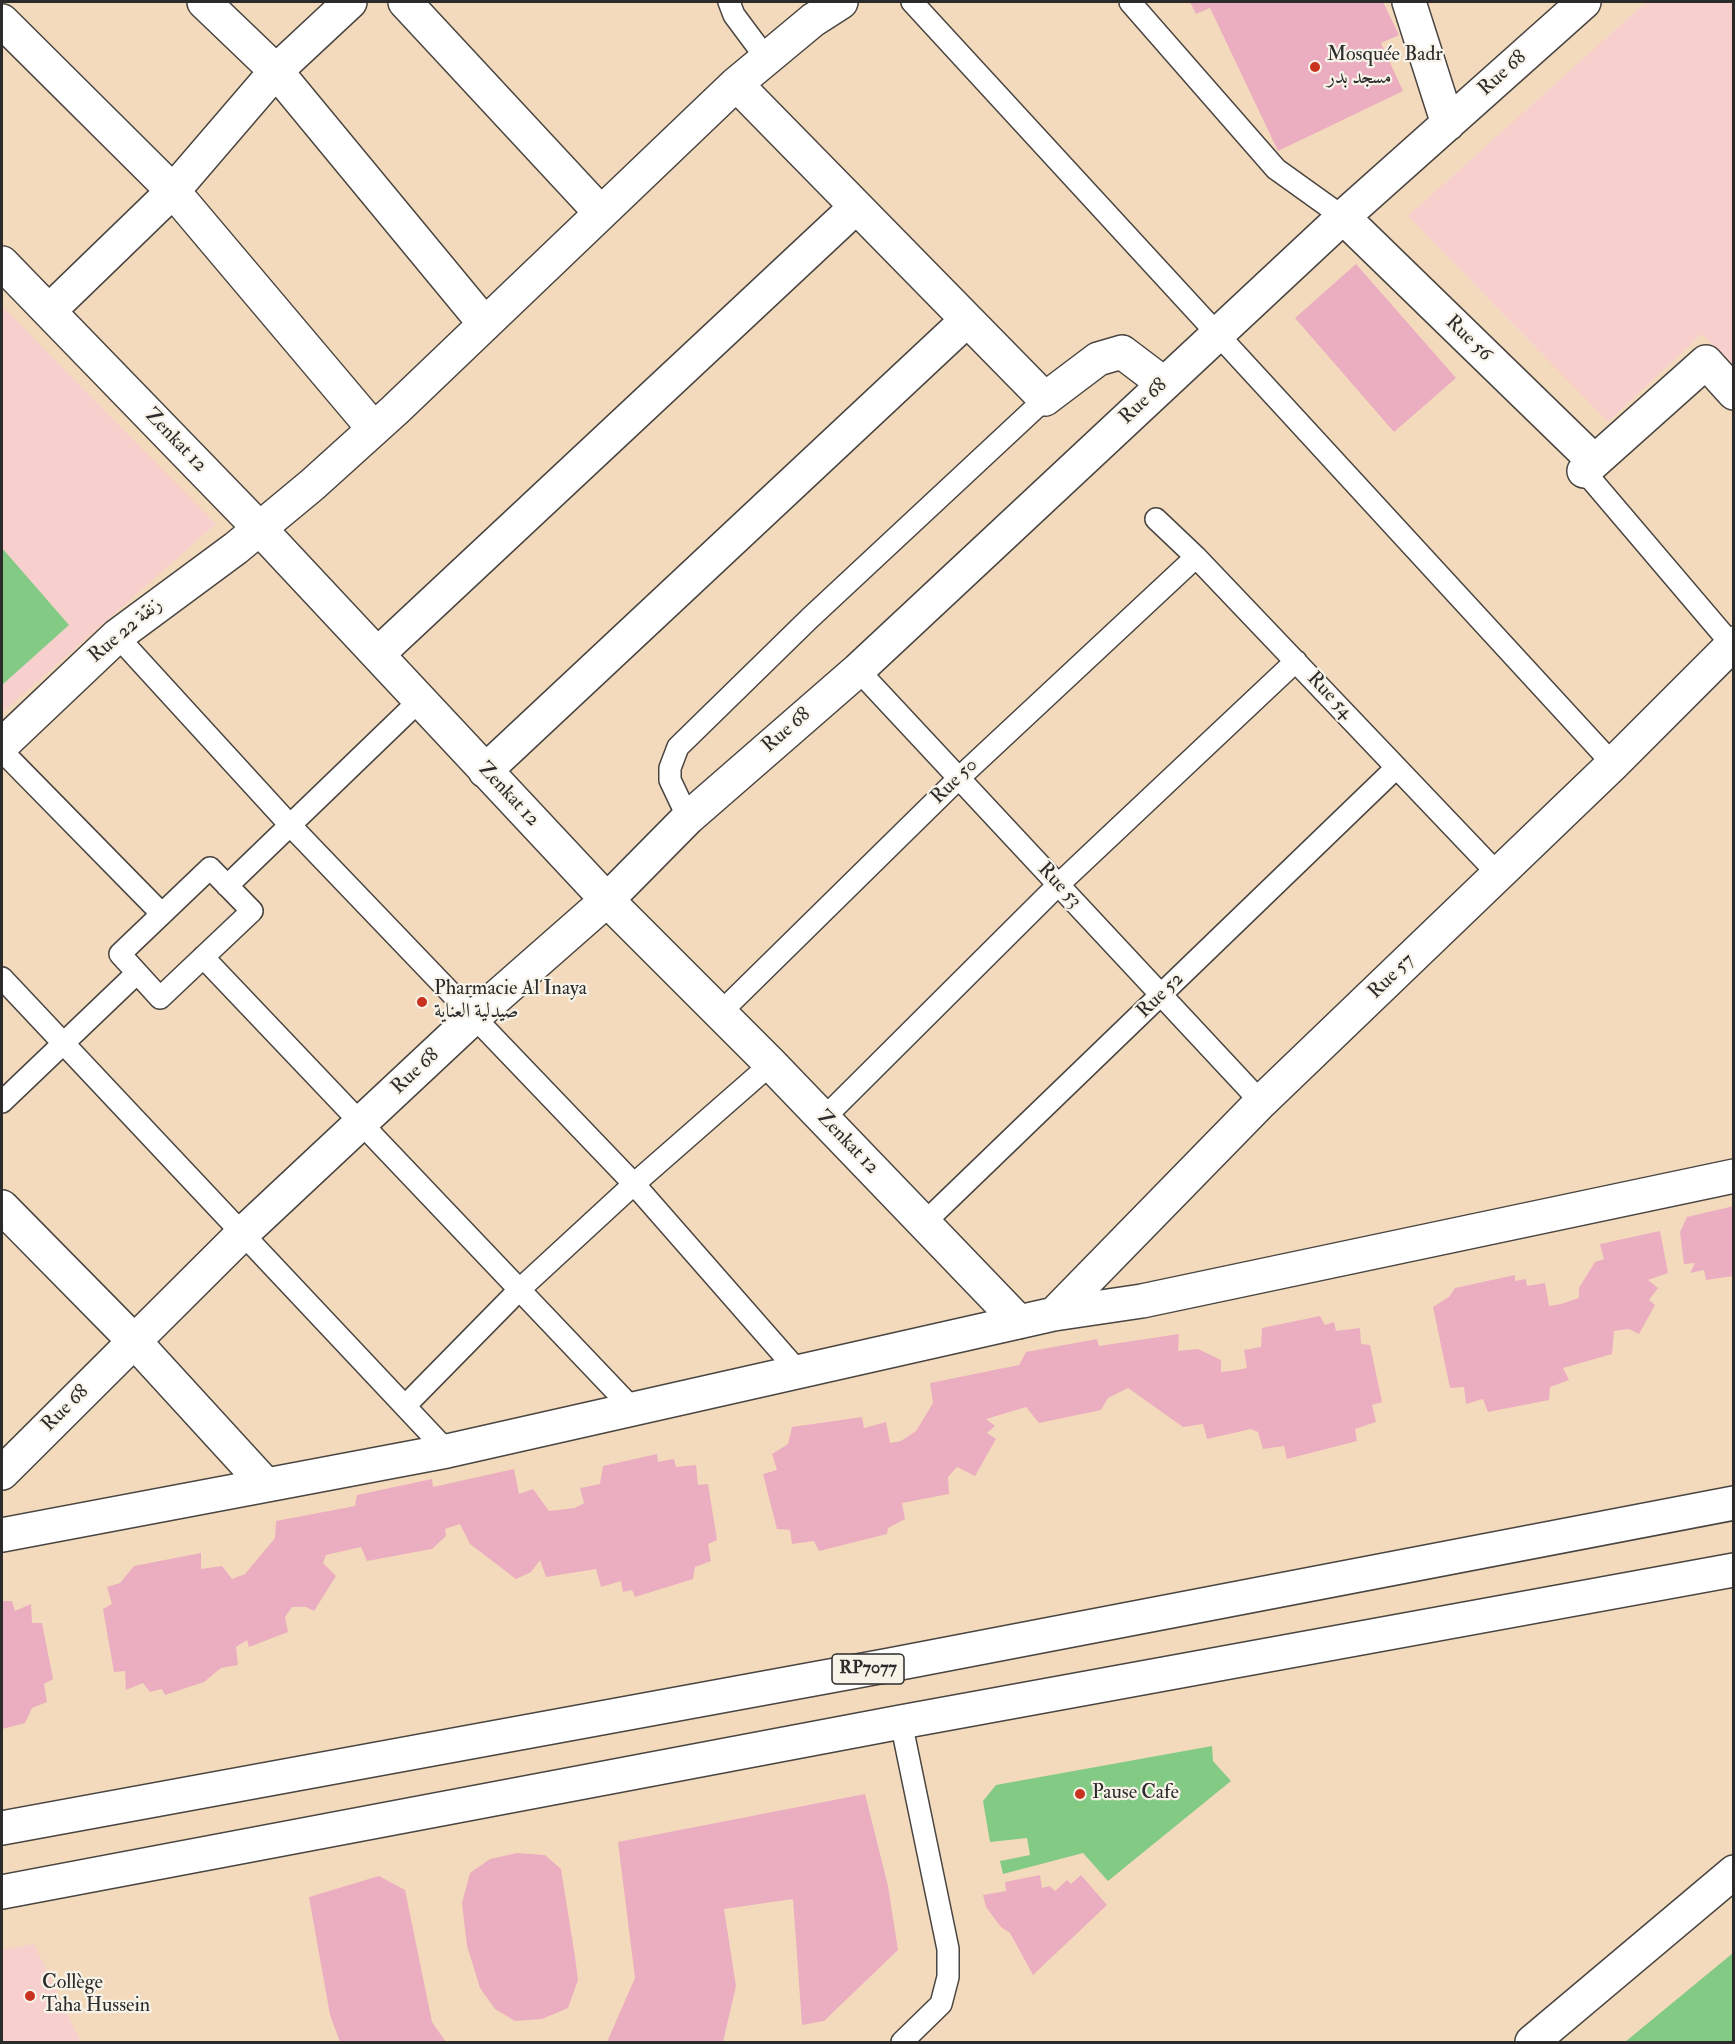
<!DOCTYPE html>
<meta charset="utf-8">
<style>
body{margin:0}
#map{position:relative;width:1735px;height:2044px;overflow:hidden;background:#f4dabc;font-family:"IM FELL Double Pica",serif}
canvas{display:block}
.frame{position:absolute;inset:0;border:3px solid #2b2b2b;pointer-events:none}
</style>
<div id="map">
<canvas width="1735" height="2044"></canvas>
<div class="frame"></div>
</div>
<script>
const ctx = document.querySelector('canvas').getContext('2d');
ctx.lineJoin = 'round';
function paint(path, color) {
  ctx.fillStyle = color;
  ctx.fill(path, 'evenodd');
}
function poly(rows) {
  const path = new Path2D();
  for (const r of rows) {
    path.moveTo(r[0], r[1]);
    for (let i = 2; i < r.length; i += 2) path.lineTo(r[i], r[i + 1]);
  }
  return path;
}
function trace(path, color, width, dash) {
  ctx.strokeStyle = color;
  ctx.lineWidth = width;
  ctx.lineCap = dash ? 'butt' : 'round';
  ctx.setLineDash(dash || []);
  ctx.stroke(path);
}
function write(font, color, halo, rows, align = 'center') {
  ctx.font = font + ' "IM FELL Double Pica",Amiri,serif';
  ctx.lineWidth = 4.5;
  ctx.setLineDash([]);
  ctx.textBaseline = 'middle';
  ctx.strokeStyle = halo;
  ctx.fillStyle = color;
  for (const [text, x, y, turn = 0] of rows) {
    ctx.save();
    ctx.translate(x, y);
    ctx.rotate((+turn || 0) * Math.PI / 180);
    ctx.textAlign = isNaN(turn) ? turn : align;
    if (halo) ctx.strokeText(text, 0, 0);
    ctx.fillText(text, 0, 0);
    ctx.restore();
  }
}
const built = poly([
 [1646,2,1733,2,1733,367,1702,334,1608,422,1408,216],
 [2,306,216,524,2,713],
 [34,1944,81,2042,2,2042,2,1950]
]);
const green = poly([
 [2,548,69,625,2,685],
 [1212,1746,1213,1761,1231,1781,1108,1881,1083,1853,1003,1874,1000,1861,1030,1855,1027,1838,990,1842,983,1801,996,1785],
 [1733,1953,1733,2042,1625,2042]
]);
const building = poly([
 [1190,2,1383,2,1399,35,1381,43,1403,91,1278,151,1210,8,1196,14],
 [1356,264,1456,378,1394,432,1295,318],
 [1734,1206,1734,1276,1706,1280,1704,1270,1690,1273,1695,1263,1684,1264,1680,1232,1687,1217],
 [1660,1231,1668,1273,1648,1280,1658,1288,1649,1300,1655,1305,1639,1334,1629,1329,1614,1331,1612,1354,1563,1368,1569,1380,1550,1387,1549,1400,1488,1412,1483,1399,1466,1404,1464,1387,1450,1388,1433,1307,1449,1297,1455,1288,1515,1275,1515,1281,1526,1279,1527,1286,1545,1283,1549,1306,1561,1304,1579,1298,1579,1288,1595,1262,1604,1259,1600,1244],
 [1320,1316,1325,1325,1334,1322,1336,1331,1360,1328,1361,1344,1370,1345,1382,1402,1372,1405,1376,1422,1355,1429,1357,1441,1287,1459,1284,1446,1263,1449,1258,1432,1251,1429,1207,1439,1203,1424,1183,1427,1128,1388,1108,1398,1101,1410,1039,1423,1026,1407,986,1419,995,1426,987,1433,996,1439,975,1476,957,1467,948,1477,949,1494,902,1503,905,1519,888,1528,887,1534,819,1551,814,1541,792,1544,790,1530,777,1529,763,1474,777,1470,772,1454,788,1444,792,1427,862,1417,864,1428,886,1422,890,1443,901,1441,916,1431,933,1403,930,1383,1019,1365,1026,1352,1097,1339,1099,1346,1179,1334,1178,1351,1198,1349,1221,1360,1221,1372,1237,1370,1247,1368,1244,1350,1261,1347,1262,1328],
 [657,1454,658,1462,674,1459,676,1467,696,1465,698,1485,708,1484,717,1540,708,1544,711,1561,695,1567,693,1579,635,1597,632,1590,623,1592,621,1581,601,1587,596,1569,546,1577,540,1560,531,1572,516,1579,470,1544,460,1524,445,1529,446,1536,432,1549,367,1561,361,1547,326,1555,323,1563,336,1576,314,1611,306,1607,292,1607,285,1617,288,1632,249,1647,247,1640,236,1647,238,1665,221,1668,204,1682,165,1695,162,1689,150,1692,143,1683,126,1690,125,1671,114,1672,103,1609,112,1604,107,1587,120,1583,134,1566,201,1553,201,1569,222,1566,232,1579,245,1574,275,1538,276,1521,355,1506,357,1495,432,1479,433,1487,514,1469,519,1494,533,1489,549,1511,575,1508,584,1503,580,1488,600,1484,603,1466],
 [2,1601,12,1601,15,1611,31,1604,32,1623,42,1623,53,1679,44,1684,47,1702,32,1708,25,1723,2,1729],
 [865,1794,888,1886,898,1950,824,2021,802,2025,793,1899,724,1909,736,1986,723,2042,607,2042,635,1978,618,1842],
 [517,1853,545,1855,561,1869,575,1957,578,1980,568,2008,542,2019,515,2021,495,2009,480,1988,467,1946,462,1903,470,1873,490,1859],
 [1040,1875,1042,1888,1050,1886,1055,1891,1067,1880,1071,1884,1081,1875,1107,1905,1033,1975,1010,1933,1001,1927,986,1907,983,1895,1006,1891,1005,1882],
 [379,1876,405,1890,432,2022,446,2042,340,2042,330,2015,309,1897]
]);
const service = poly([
 [729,2,734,15,766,58],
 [912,2,1613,764],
 [1130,2,1276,169,1343,217],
 [1584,471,1732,645],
 [1156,519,1196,557,1499,875],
 [117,636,289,824,634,1184,797,1370],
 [858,670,1261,1102],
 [2,751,162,914],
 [688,818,670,780,670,768,678,747,810,618,1045,399],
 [210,868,252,911,160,998,120,954,210,868],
 [227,886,421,699],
 [203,957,632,1408],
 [2,978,447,1451],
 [720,1013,959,778,1196,557],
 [2,1102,137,973],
 [823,1119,1058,885,1296,661],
 [924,1223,1396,768],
 [406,1405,519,1290,634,1184,771,1064],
 [901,1722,948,1949,948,1977,941,2004,902,2042]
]);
const minor = poly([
 [204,2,276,71,485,324],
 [405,2,601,213],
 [1409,2,1448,124],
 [2,21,173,191,374,429],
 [736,84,1045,399,1098,359,1122,352,1163,383],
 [1343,217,1594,461],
 [2,263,260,529,607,900,771,1064,1019,1322],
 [49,311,173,191,276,71,350,2],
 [1584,471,1706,362,1734,393],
 [379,653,856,207],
 [2,745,117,636,236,548,312,485,395,410,736,84,813,20,841,2],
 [485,771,967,320],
 [2,1207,134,1341,264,1483],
 [1054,1314,1261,1102,1613,764,1734,643],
 [2,1473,242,1234,475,1016,607,900,688,818,858,670,1343,217,1584,2],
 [2,1535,447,1451,1054,1314,1142,1301,1734,1176],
 [1532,2042,1734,1872]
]);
const primary = poly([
 [2,1828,890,1665,1734,1503],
 [2,1892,901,1722,1734,1570]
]);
const markers = [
 [1315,67,6,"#c8321e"],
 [422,1002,6,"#c8321e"],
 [1080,1794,6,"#c8321e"],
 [30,1996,6,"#c8321e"]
];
const shields = [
 [868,1669,72]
];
const shieldNames = [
 ["RP7077",868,1669]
];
const poiNames = [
 ["Mosquée Badr",1327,56],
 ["مسجد بدر",1327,79],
 ["Pharmacie Al Inaya",434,990],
 ["صيدلية العناية",434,1013],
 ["Pause Cafe",1092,1794],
 ["Collège",42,1984],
 ["Taha Hussein",42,2007]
];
const streetNames = [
 ["Rue 68",1503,74,-42],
 ["Rue 56",1468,339,44],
 ["Rue 68",1144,402,-43],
 ["Zenkat 12",175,441,46],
 ["Rue 22 زنقة",126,631,-40],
 ["Rue 54",1329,696,47],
 ["Rue 68",787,731,-41],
 ["Rue 50",955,782,-44],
 ["Zenkat 12",508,795,47],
 ["Rue 53",1059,886,47],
 ["Rue 57",1392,977,-44],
 ["Rue 52",1161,996,-44],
 ["Rue 68",416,1072,-43],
 ["Zenkat 12",847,1143,46],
 ["Rue 68",66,1409,-45]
];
paint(built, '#f7d0ce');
paint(green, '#83ca85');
paint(building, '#ebadc0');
trace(service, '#494541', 24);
trace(minor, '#494541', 36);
trace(primary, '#494541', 36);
trace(service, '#fff', 21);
trace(minor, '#fff', 33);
trace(primary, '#fff', 33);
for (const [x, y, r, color] of markers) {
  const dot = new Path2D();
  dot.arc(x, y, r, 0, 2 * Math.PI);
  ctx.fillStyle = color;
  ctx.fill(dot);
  trace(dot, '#f7f3e8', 2);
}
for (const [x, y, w] of shields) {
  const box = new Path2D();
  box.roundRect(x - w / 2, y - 15, w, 30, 4.5);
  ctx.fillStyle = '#f7f3e8';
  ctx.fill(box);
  trace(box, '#2b2b2b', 1.5);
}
write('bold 18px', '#2b2b2b', null, shieldNames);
write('20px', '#2b2b2b', '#f7f3e8', poiNames, 'left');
write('20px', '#2b2b2b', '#f7f3e8', streetNames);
</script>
